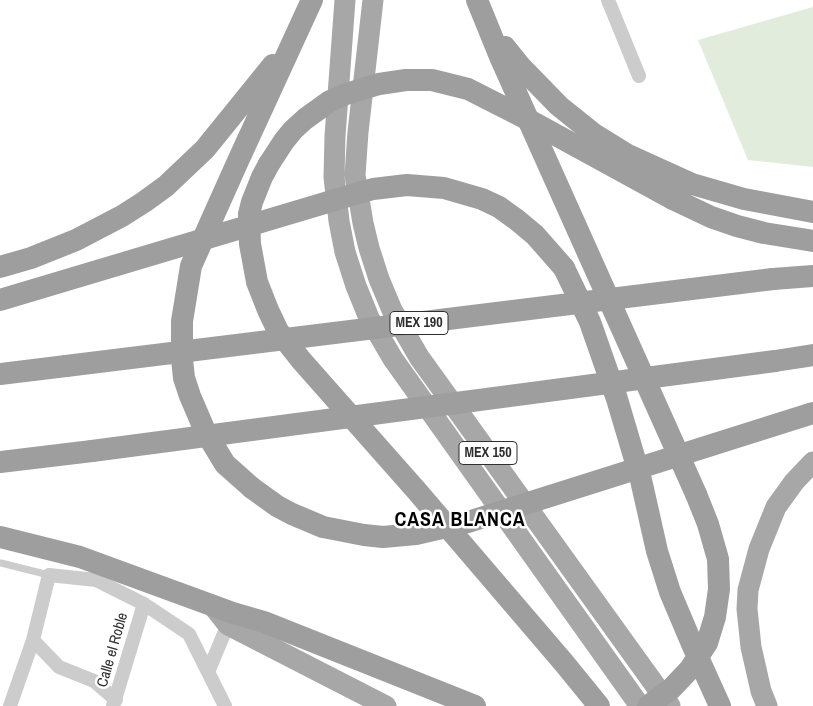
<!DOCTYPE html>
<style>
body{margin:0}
canvas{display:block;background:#fff}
</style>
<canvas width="813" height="706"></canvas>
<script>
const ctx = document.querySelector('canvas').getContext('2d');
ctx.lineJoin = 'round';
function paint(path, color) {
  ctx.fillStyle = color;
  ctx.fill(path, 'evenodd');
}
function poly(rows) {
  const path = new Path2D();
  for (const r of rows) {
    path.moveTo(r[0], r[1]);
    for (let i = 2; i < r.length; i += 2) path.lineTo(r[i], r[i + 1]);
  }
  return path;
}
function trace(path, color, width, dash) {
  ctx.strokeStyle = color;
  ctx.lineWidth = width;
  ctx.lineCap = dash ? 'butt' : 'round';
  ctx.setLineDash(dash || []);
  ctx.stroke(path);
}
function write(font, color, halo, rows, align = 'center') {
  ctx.font = font + ' "Archivo Narrow",sans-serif';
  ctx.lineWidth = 5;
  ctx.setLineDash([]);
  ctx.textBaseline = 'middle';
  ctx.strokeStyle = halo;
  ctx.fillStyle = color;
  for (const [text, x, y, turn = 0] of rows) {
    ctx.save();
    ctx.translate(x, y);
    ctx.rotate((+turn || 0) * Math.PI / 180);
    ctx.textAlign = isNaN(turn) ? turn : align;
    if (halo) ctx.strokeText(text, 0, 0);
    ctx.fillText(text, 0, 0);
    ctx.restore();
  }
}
const green = poly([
 [813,7,813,167,748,160,698,40]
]);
const service = poly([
 [1,563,49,575]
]);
const minor = poly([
 [608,0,639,76],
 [33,640,59,667,94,681,116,700],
 [208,672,231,617],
 [10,706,33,640,49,575,96,580,144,604,189,634,225,706],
 [113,706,144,604]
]);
const primary = poly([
 [345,0,335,136,334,177,339,221,345,252,356,286,369,318,393,359,640,706],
 [373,0,358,132,355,175,363,223,369,248,379,279,392,310,419,357,670,706],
 [213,606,228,625,386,706],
 [767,706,761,691,751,647,747,609,748,590,759,549,776,507,794,482,813,462]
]);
const trunk = poly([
 [477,0,501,59,696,494],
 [505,47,521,67,559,106,594,134,628,155,692,184,744,199,813,212],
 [269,164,262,177,252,202,249,214,250,244,257,282,268,310,278,331,301,360,416,490,564,663,599,706],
 [673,199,711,217,737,226,764,233,813,241],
 [0,267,31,258,76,240,122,216,144,202,166,186,205,149,273,65],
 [564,268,590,322,617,399,641,480,657,551,670,592,692,644,720,706],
 [773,279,813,276],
 [775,361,813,355],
 [0,374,66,366],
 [0,462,92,451],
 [252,488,225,464,205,431,190,396,184,378,182,359,182,321,185,303,191,266,238,161,312,0],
 [0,537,80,557,233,613,264,622,475,706]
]);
const trunkBridge = poly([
 [269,164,284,141,293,130,305,119,330,101,346,94,379,84,406,80,432,80,468,89,525,118,673,199],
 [0,300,355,194,373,189,407,185,444,188,482,199,499,207,517,220,535,235,564,268],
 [66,366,773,279],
 [92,451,775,361],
 [252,488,277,506,292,514,323,527,364,535,383,537,416,534,468,522,813,413],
 [648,706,671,689,690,669,707,643,715,617,719,589,718,559,708,524,696,494]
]);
const shields = [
 [419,323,58],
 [488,453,58]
];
const shieldNames = [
 ["MEX 190",419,323],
 ["MEX 150",488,453]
];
const streetNames = [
 ["Calle el Roble",113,650,-74]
];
const districtNames = [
 ["CASA BLANCA",460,521]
];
paint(green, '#e1ecdc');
trace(service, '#ccc', 7);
trace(minor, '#ccc', 14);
trace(primary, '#a7a7a7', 21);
trace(trunk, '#9e9e9e', 22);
trace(trunkBridge, '#9e9e9e', 22);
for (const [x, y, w] of shields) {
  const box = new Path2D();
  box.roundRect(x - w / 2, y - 11.5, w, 23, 4);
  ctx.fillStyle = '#fff';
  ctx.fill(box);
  trace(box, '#2f2f2f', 1);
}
write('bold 14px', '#2f2f2f', null, shieldNames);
write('15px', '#2f2f2f', '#fff', streetNames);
ctx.letterSpacing = '1px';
write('bold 20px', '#000', '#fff', districtNames);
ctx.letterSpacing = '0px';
</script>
